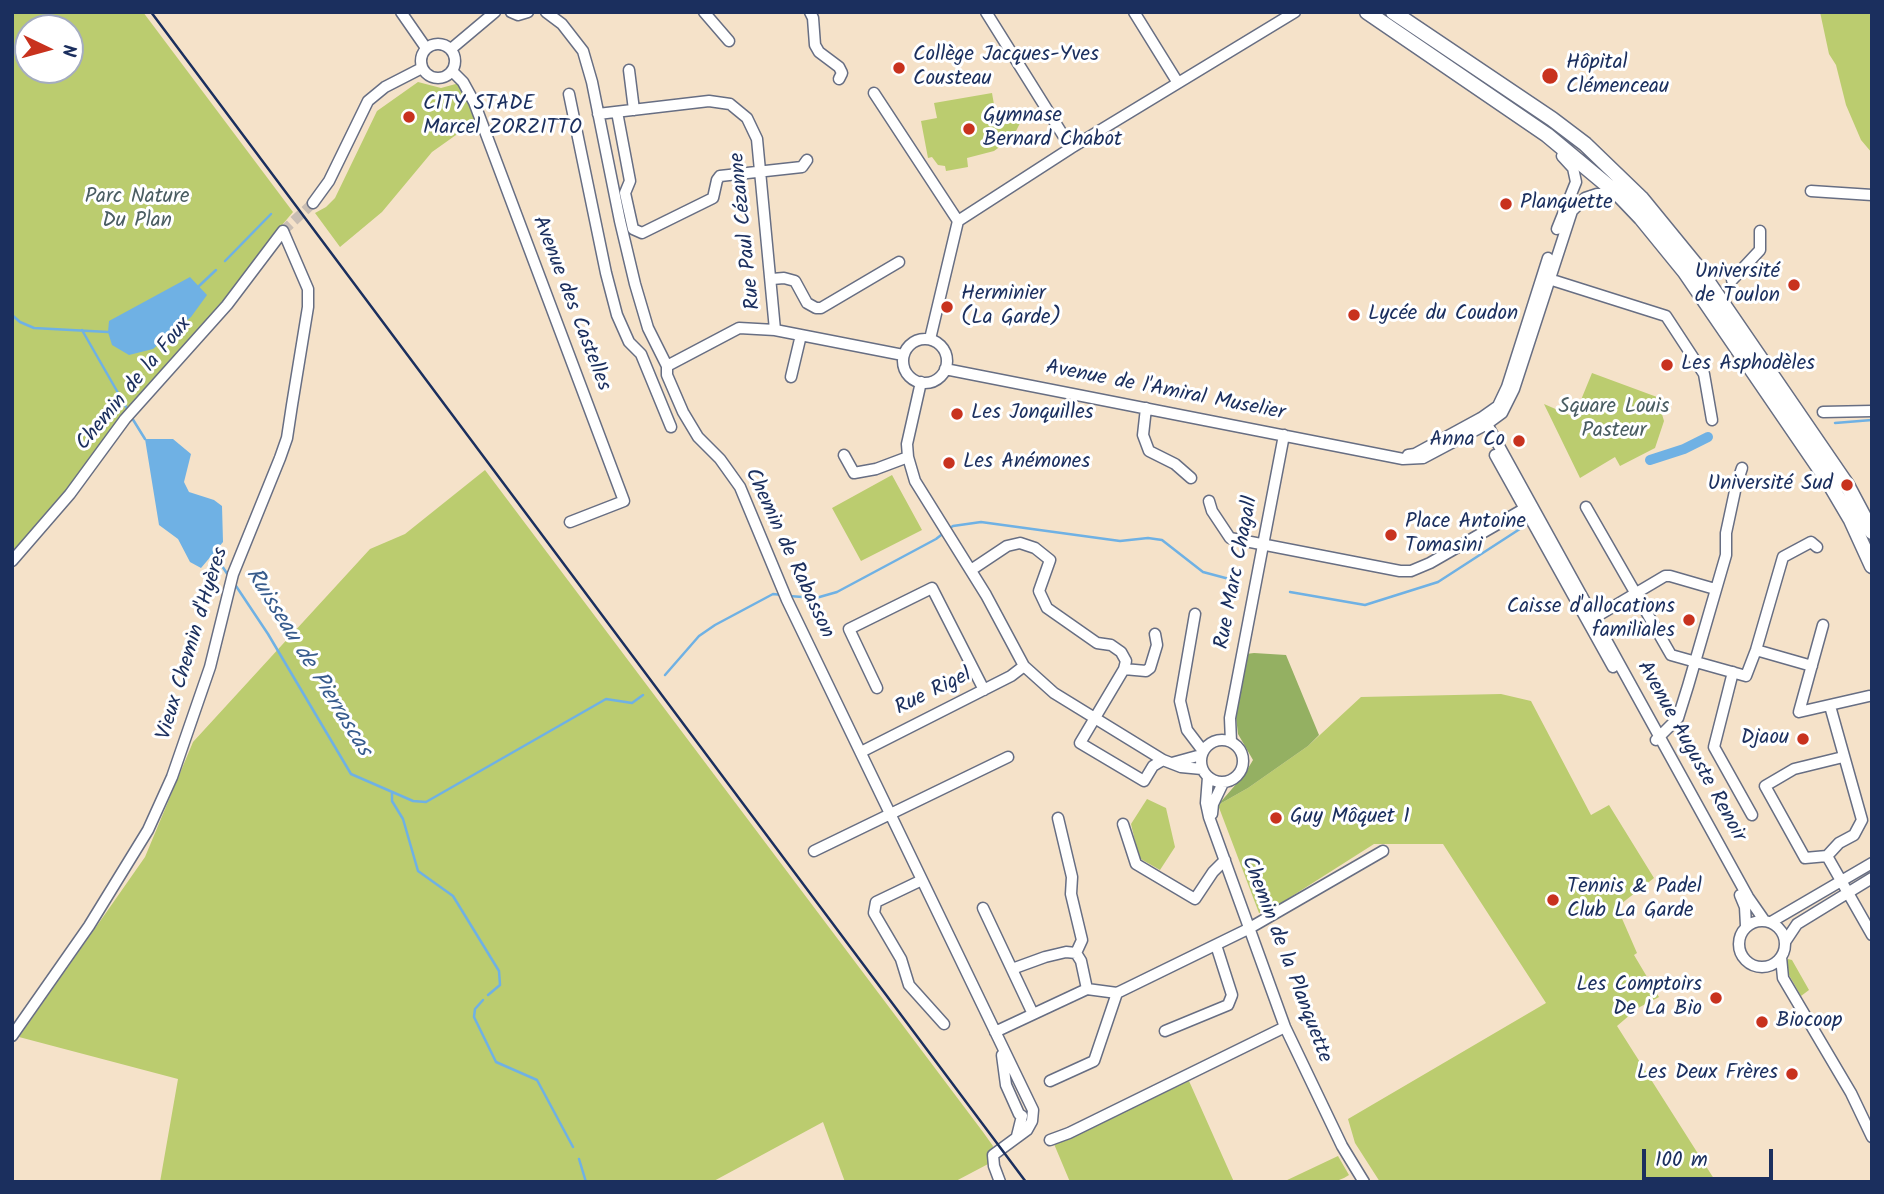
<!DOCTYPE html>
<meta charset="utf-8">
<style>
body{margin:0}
#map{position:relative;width:1884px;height:1194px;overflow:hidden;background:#f5e2c9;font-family:Kalam,sans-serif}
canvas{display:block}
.frame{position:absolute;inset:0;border:14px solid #1b2f5e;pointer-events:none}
.north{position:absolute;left:14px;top:14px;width:70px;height:70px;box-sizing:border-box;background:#fff;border:2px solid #a4acbf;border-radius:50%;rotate:95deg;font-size:19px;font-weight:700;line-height:28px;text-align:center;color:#1b2f5e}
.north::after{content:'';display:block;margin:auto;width:24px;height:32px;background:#c8321e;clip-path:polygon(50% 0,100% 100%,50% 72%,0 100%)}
.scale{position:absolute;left:1642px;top:1149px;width:131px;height:32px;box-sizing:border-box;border:4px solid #1b2f5e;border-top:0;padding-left:9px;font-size:21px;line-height:24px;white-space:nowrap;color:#1b2f5e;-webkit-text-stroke:5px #fff;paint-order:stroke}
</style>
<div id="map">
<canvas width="1884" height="1194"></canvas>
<div class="frame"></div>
<div class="north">N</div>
<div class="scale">100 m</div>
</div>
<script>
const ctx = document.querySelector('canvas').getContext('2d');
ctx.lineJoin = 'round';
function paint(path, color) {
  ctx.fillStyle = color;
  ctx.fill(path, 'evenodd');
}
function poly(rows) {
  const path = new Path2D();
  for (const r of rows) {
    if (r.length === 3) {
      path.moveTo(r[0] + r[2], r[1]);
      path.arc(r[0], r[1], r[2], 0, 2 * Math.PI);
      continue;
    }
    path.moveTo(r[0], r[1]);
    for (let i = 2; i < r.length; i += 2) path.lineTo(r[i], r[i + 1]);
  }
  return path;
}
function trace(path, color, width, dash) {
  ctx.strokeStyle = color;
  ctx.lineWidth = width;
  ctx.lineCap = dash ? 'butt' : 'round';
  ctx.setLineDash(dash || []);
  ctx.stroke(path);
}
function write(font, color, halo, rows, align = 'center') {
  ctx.font = font + ' Kalam,sans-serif';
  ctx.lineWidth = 6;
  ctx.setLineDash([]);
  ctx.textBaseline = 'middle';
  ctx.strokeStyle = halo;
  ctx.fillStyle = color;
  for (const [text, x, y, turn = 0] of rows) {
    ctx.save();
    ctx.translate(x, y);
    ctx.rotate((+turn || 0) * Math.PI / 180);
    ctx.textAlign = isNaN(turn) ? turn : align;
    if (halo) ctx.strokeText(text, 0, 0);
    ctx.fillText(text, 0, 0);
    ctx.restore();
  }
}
const green = poly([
 [12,12,143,12,293,212,267,243,228,300,12,555],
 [28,28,70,28,70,70,28,70],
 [1820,12,1872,12,1872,153,1861,140,1846,105,1836,65,1829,54],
 [418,82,441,88,463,82,480,118,432,152,382,212,340,247,315,213,326,207,335,198,377,111],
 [992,93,997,122,1003,121,1004,124,1021,121,1015,133,1008,134,1009,140,994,151,967,158,968,167,946,171,945,166,938,165,932,157,928,158,921,121,937,118,934,103],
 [1592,373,1657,397,1664,421,1655,448,1620,466,1615,457,1580,478,1544,404,1574,417],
 [485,470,983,1132,993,1146,990,1163,954,1182,845,1182,823,1122,712,1182,160,1182,178,1079,19,1037,145,857,193,742,370,549,405,534],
 [892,475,922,530,861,561,832,508],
 [1501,694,1531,701,1591,815,1609,805,1654,878,1617,907,1637,953,1634,955,1659,997,1638,1008,1617,1026,1716,1182,1380,1182,1355,1143,1348,1119,1546,1003,1443,844,1374,844,1267,912,1259,913,1218,805,1248,788,1308,746,1361,697],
 [1147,799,1166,808,1175,847,1160,870,1139,858,1131,824],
 [1788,959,1792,960,1809,990,1801,996,1789,975,1786,962],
 [1189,1081,1234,1182,1070,1182,1054,1144],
 [1338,1156,1349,1175,1344,1178,1334,1182,1283,1182]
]);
const forest = poly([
 [1254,653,1286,655,1319,735,1308,746,1248,788,1218,805,1244,775,1253,760,1238,734,1236,717,1246,654]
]);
const water = poly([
 [190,277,207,295,191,317,153,349,129,355,112,345,108,332,109,321],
 [145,439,173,439,191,454,184,482,189,492,214,500,222,506,223,542,201,568,190,562,178,539,159,525]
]);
const stream = poly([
 [225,261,271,214],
 [199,286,216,270],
 [12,315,20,322,34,328,108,332],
 [82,330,129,412],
 [132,418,145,439],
 [1835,423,1872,420],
 [950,528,953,526,981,522,1120,541,1148,538,1162,540,1203,572,1233,580],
 [212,551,230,578],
 [234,583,268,634,351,774,413,801,426,802,606,699,632,703,643,695],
 [1290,592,1365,605,1438,582,1526,525],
 [789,596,816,598,837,592,936,539,945,532],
 [665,675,699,636,715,625,773,594,782,595],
 [392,792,392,801,403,819,418,871,453,896,499,971,500,985,488,995],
 [483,1000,475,1009,474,1017,496,1062,537,1080,573,1147],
 [579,1159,586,1182]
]);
const canal = poly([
 [1650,460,1684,449,1708,437]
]);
const minorTunnel = poly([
 [283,231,313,203]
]);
const minor = poly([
 [401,12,426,48],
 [511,12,518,15,528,12],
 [546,12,562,24,583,51,592,82,620,221,635,284,648,328,667,366,667,375,683,412,698,437,720,459,740,487,787,600,1033,1110,1032,1121,1027,1130,993,1155,994,1166,1000,1182],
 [704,12,729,41],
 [810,12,813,18,815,45,819,52,839,67,842,73,839,79],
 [986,12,1071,148],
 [1134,12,1178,83],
 [438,61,17],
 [451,49,495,12],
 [629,70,634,110],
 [452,71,463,82,474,102,624,501,570,522],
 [874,93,958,221],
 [569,94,606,273,617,315,629,342,641,354,671,427],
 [617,112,630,181,625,193,633,229,642,233,713,198,717,180,720,176,802,167,807,160],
 [598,114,709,101,730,104,747,118,757,139,775,330],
 [1811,191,1872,195],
 [313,203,329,181,368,101,385,87,422,68],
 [1557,229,1576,182,1573,168,1562,156],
 [772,279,784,278,795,281,807,303,816,308,821,308,899,262],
 [1549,279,1666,316,1704,374,1712,420],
 [1732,280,1760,250,1760,231],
 [925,361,22],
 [930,339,958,221,1071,148,1295,12],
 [667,366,739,328,775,330,903,355],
 [945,369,1403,459,1423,458,1487,424,1502,413,1514,389,1572,211,1585,198,1597,194,1618,194],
 [791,377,801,335],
 [921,382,907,444,908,457,915,481,986,595,1024,666,1054,693,1163,760,1181,767,1202,769],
 [1146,408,1143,435,1149,451,1175,464,1191,478],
 [1823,412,1872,411],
 [1483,417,1748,897,1764,920],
 [844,455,854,473,876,469,908,457],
 [1408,455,1415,454,1481,418,1498,406,1507,387,1548,258],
 [1495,455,1613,667],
 [1737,483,1742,468],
 [1209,501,1212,511,1230,538,1400,571,1411,571,1430,563,1529,506],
 [1586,507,1671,655,1746,676,1756,650,1783,557,1811,542,1817,547],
 [12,561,70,494,125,419,227,305,283,231,308,289,308,307,292,405,287,438,280,458,233,574,210,667,172,777,148,830,89,926,12,1036],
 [971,570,1007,546,1020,543,1035,548,1050,560,1039,591,1047,608,1097,643,1111,645,1121,652,1126,661,1124,669,1080,743,1144,781,1153,766,1163,760],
 [1195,614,1180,701,1187,730,1203,751],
 [1589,621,1665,576,1670,576,1715,589],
 [1823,625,1799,712,1869,696],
 [1756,650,1812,666],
 [1124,669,1146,671,1150,668,1157,645,1155,634],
 [1733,672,1714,747,1752,815],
 [877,688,849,629,932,588,984,690],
 [1830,706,1862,820,1854,835,1839,843,1827,856,1805,858,1765,786,1794,769,1843,757],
 [1222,761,21],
 [1656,740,1678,718,1688,686,1726,555,1726,533,1735,491],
 [1231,742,1230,718,1284,435],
 [861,752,1011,676,1024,666],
 [1172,763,1201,755],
 [1208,777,1206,803,1209,817,1285,1027,1342,1146,1364,1182],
 [1212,814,1213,804,1223,783],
 [1058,818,1072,877,1071,894,1082,940,1076,953],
 [1123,824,1136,864,1195,899,1213,872,1225,860],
 [814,851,1008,757],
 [1827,856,1872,935],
 [922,880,876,902,874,913,901,959,909,985,944,1024],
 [1740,895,1745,907,1746,926],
 [983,908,1033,1014],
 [1762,944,23],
 [1771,922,1872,863],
 [1785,942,1797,924,1872,878],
 [1076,953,1081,961,1087,989],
 [1781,957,1783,978,1851,1093,1872,1137],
 [1012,969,1045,957,1066,952,1076,953],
 [1165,1031,1228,1005,1232,995,1216,945],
 [995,1032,1087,989,1117,993,1248,929,1383,851],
 [1002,1055,1006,1085,1019,1114,1022,1116,1017,1136],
 [1050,1081,1094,1061,1117,993],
 [1050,1140,1069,1133,1285,1027]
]);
const major = poly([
 [1367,12,1547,135,1619,195,1641,218,1685,272,1828,481,1851,520,1872,566],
 [1393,12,1552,119,1585,144,1641,198,1699,269,1847,485,1872,532]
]);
const rail = poly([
 [151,12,1026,1182]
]);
const markers = [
 [899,68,7,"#c8321e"],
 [1550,76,9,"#c8321e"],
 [409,117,7,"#c8321e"],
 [969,129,7,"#c8321e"],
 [1506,204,7,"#c8321e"],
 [1794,285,7,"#c8321e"],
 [947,307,7,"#c8321e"],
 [1354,315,7,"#c8321e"],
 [1667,365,7,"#c8321e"],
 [957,414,7,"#c8321e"],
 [1519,441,7,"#c8321e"],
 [949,463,7,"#c8321e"],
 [1847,485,7,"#c8321e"],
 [1391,535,7,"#c8321e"],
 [1689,620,7,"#c8321e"],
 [1803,739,7,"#c8321e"],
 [1276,818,7,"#c8321e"],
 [1553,900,7,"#c8321e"],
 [1716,998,7,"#c8321e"],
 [1762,1022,7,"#c8321e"],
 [1792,1074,7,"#c8321e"]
];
const poiNames = [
 ["Collège Jacques-Yves",913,56],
 ["Cousteau",913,80],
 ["Hôpital",1566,64],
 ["Clémenceau",1566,88],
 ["CITY STADE",423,105],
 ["Marcel ZORZITTO",423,129],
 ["Gymnase",983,117],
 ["Bernard Chabot",983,141],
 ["Planquette",1520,204],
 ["Université",1780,273,"right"],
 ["de Toulon",1780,297,"right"],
 ["Herminier",961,295],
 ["(La Garde)",961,319],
 ["Lycée du Coudon",1368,315],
 ["Les Asphodèles",1681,365],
 ["Les Jonquilles",971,414],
 ["Anna Co",1505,441,"right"],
 ["Les Anémones",963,463],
 ["Université Sud",1833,485,"right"],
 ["Place Antoine",1405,523],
 ["Tomasini",1405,547],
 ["Caisse d'allocations",1675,608,"right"],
 ["familiales",1675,632,"right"],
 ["Djaou",1789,739,"right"],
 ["Guy Môquet 1",1290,818],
 ["Tennis & Padel",1567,888],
 ["Club La Garde",1567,912],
 ["Les Comptoirs",1702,986,"right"],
 ["De La Bio",1702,1010,"right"],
 ["Biocoop",1776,1022],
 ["Les Deux Frères",1778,1074,"right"]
];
const parkNames = [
 ["Parc Nature",137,198],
 ["Du Plan",137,222],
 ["Square Louis",1614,408],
 ["Pasteur",1614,432]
];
const streetNames = [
 ["Rue Paul Cézanne",747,231,-96],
 ["Avenue des Castelles",570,304,69],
 ["Chemin de la Foux",135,385,-50],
 ["Avenue de l'Amiral Muselier",1165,392,11],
 ["Chemin de Rabasson",788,554,65],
 ["Rue Marc Chagall",1238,573,-79],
 ["Vieux Chemin d'Hyères",194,644,-73],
 ["Rue Rigel",934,693,-26],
 ["Avenue Auguste Renoir",1690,752,61],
 ["Chemin de la Planquette",1285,960,69]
];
const waterNames = [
 ["Ruisseau de Pierrascas",307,663,58]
];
paint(green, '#bbcc6f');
paint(forest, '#94b062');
paint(water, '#6fb1e4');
trace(stream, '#6fb1e4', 2.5);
trace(canal, '#6fb1e4', 10);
trace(minorTunnel, '#c9beb4', 10, [10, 5]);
trace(minor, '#676e83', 13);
trace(major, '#676e83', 17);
trace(minor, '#fff', 10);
trace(major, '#fff', 14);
trace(rail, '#1b2f5e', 2.5);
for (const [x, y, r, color] of markers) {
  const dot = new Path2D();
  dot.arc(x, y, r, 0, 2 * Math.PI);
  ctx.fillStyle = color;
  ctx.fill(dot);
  trace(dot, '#fff', 2.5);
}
write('21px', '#1b2f5e', '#fff', poiNames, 'left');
write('21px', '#4b5e63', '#fff', parkNames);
write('21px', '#1b2f5e', '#fff', streetNames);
write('italic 23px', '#385c8d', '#fff', waterNames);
</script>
